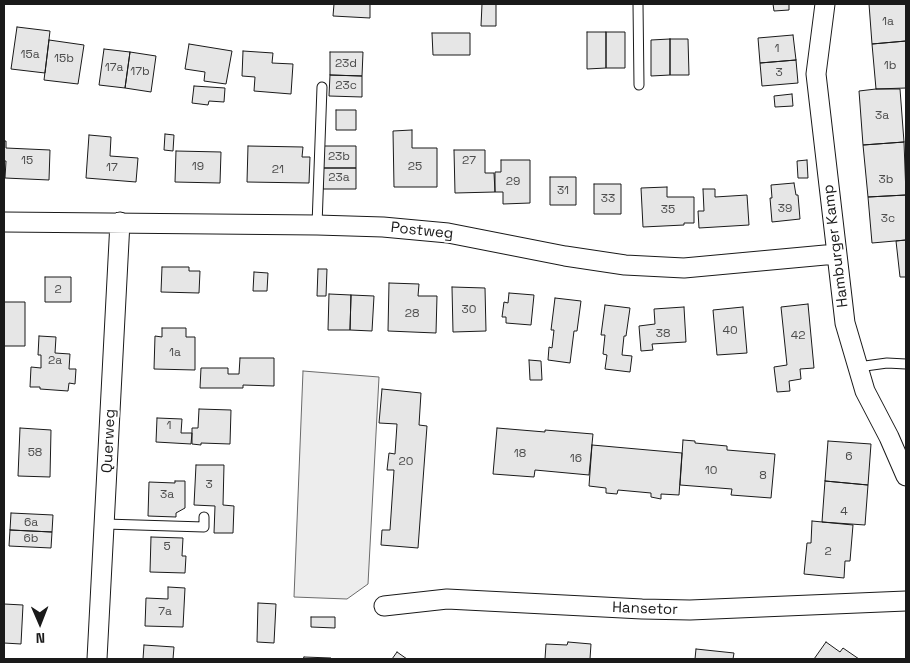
<!DOCTYPE html>
<style>
body{margin:0}
#map{position:relative;width:910px;height:663px;overflow:hidden;background:#fff;font-family:"Space Grotesk",sans-serif}
canvas{display:block}
.frame{position:absolute;inset:0;border:5px solid #1a1a1a;pointer-events:none}
.north{position:absolute;left:15px;top:598px;width:50px;height:50px;-webkit-text-stroke:4px #fff;paint-order:stroke;rotate:179deg;font-size:14px;font-weight:700;line-height:20px;text-align:center;color:#1a1a1a}
.north::after{content:'';display:block;margin:auto;width:18px;height:22px;background:#1a1a1a;clip-path:polygon(50% 0,100% 100%,50% 72%,0 100%)}
</style>
<div id="map">
<canvas width="910" height="663"></canvas>
<div class="frame"></div>
<div class="north">N</div>
</div>
<script>
const ctx = document.querySelector('canvas').getContext('2d');
ctx.lineJoin = 'round';
function paint(path, color) {
  ctx.fillStyle = color;
  ctx.fill(path, 'evenodd');
}
function poly(rows) {
  const path = new Path2D();
  for (const r of rows) {
    path.moveTo(r[0], r[1]);
    for (let i = 2; i < r.length; i += 2) path.lineTo(r[i], r[i + 1]);
  }
  return path;
}
function trace(path, color, width, dash) {
  ctx.strokeStyle = color;
  ctx.lineWidth = width;
  ctx.lineCap = dash ? 'butt' : 'round';
  ctx.setLineDash(dash || []);
  ctx.stroke(path);
}
function write(font, color, halo, rows, align = 'center') {
  ctx.font = font + ' "Space Grotesk",sans-serif';
  ctx.lineWidth = 4;
  ctx.setLineDash([]);
  ctx.textBaseline = 'middle';
  ctx.strokeStyle = halo;
  ctx.fillStyle = color;
  for (const [text, x, y, turn = 0] of rows) {
    ctx.save();
    ctx.translate(x, y);
    ctx.rotate((+turn || 0) * Math.PI / 180);
    ctx.textAlign = isNaN(turn) ? turn : align;
    if (halo) ctx.strokeText(text, 0, 0);
    ctx.fillText(text, 0, 0);
    ctx.restore();
  }
}
const green = poly([
 [303,371,379,377,368,584,347,599,294,597,303,371]
]);
const building = poly([
 [334,4,370,4,370,18,333,16,334,4],
 [482,4,496,4,496,26,481,26,482,4],
 [773,4,789,4,789,10,774,11,773,4],
 [869,4,906,4,906,41,872,44,869,4],
 [17,27,50,31,45,73,11,69,17,27],
 [587,32,606,32,606,68,587,69,587,32],
 [606,32,625,32,625,68,606,68,606,32],
 [432,33,470,33,470,55,433,55,432,33],
 [793,35,796,60,760,63,758,38,793,35],
 [670,39,688,39,689,75,670,75,670,39],
 [670,39,670,75,651,76,651,40,670,39],
 [49,40,84,45,78,84,44,80,49,40],
 [906,41,906,88,876,89,872,44,906,41],
 [189,44,232,51,226,84,204,81,205,72,185,69,189,44],
 [104,49,130,52,125,88,99,85,104,49],
 [243,51,273,53,272,63,293,64,291,94,254,91,255,77,242,76,243,51],
 [130,52,156,56,151,92,125,88,130,52],
 [330,52,363,52,362,76,330,75,330,52],
 [796,60,798,83,762,86,760,63,796,60],
 [330,75,362,76,362,97,329,96,330,75],
 [194,86,225,88,224,102,209,101,208,105,192,103,194,86],
 [876,89,900,89,904,142,863,145,859,91,876,89],
 [792,94,793,106,775,107,774,96,792,94],
 [336,110,356,110,356,130,336,130,336,110],
 [412,130,412,148,437,148,437,187,394,187,393,131,412,130],
 [165,134,174,135,173,151,164,150,165,134],
 [89,135,111,137,110,156,138,158,136,182,86,178,89,135],
 [4,141,6,141,6,148,50,150,49,180,5,178,6,161,4,161,4,141],
 [904,142,906,195,868,197,863,145,904,142],
 [248,146,303,147,302,157,310,157,309,183,247,182,248,146],
 [323,146,356,146,356,168,323,168,323,146],
 [454,150,485,150,485,173,494,173,495,192,455,193,454,150],
 [176,151,221,152,220,183,175,182,176,151],
 [501,160,530,160,530,203,503,204,503,192,495,192,495,172,501,172,501,160],
 [807,160,808,178,798,178,797,161,807,160],
 [323,168,356,168,356,189,323,189,323,168],
 [550,177,576,177,576,205,550,205,550,177],
 [794,183,796,195,798,195,800,219,772,222,770,198,772,198,771,185,794,183],
 [594,184,621,184,621,214,594,214,594,184],
 [667,187,667,197,694,197,694,223,684,223,684,225,643,227,641,188,667,187],
 [703,189,715,189,715,197,747,195,749,225,699,228,698,211,704,211,703,189],
 [906,195,906,240,872,243,868,197,906,195],
 [906,240,906,277,900,277,896,241,906,240],
 [162,267,189,267,189,271,200,271,199,293,161,292,162,267],
 [318,269,327,269,326,296,317,296,318,269],
 [254,272,268,273,267,291,253,291,254,272],
 [45,277,71,277,71,302,45,302,45,277],
 [389,283,419,284,418,296,437,296,436,333,388,331,389,283],
 [452,287,485,288,486,331,453,332,452,287],
 [509,293,534,295,531,325,506,323,506,317,502,317,504,302,508,303,509,293],
 [329,294,351,295,350,330,328,330,329,294],
 [351,295,374,296,372,331,350,330,351,295],
 [555,298,581,301,577,331,574,331,570,363,548,360,549,347,552,348,554,330,551,330,555,298],
 [4,302,25,302,25,346,4,346,4,302],
 [808,304,814,368,800,369,801,379,789,381,790,391,777,392,774,367,787,365,781,307,808,304],
 [605,305,630,308,626,336,624,336,622,355,632,356,630,372,605,369,607,355,603,354,605,335,601,335,605,305],
 [684,307,686,342,652,344,653,350,641,351,639,326,655,324,654,309,684,307],
 [743,307,747,353,717,355,713,310,743,307],
 [162,328,186,328,186,337,195,337,195,370,154,369,155,336,162,337,162,328],
 [39,336,56,337,55,353,70,354,69,369,76,369,75,384,69,383,68,391,40,389,40,387,30,387,31,367,41,368,41,355,38,355,39,336],
 [240,358,274,358,274,386,243,385,243,388,200,388,201,368,228,368,228,374,239,374,240,358],
 [529,360,541,361,542,380,530,380,529,360],
 [382,389,421,393,419,425,427,426,418,548,381,545,382,530,390,530,394,470,387,470,389,453,395,454,397,424,379,423,382,389],
 [199,409,231,410,230,444,201,443,201,445,192,444,192,428,198,428,199,409],
 [157,418,182,419,181,433,192,433,191,444,156,442,157,418],
 [20,428,51,430,50,477,18,476,20,428],
 [497,428,545,432,545,430,593,434,589,475,535,470,534,477,493,474,497,428],
 [683,440,695,441,695,443,727,446,727,450,775,454,771,498,731,495,732,489,680,485,683,440],
 [828,441,871,444,868,485,825,481,828,441],
 [592,445,682,453,679,495,661,494,661,499,651,497,651,493,618,490,617,494,606,493,606,488,589,486,592,445],
 [196,465,224,465,223,505,234,506,233,533,214,533,215,506,194,505,196,465],
 [175,481,185,481,185,508,176,513,176,517,148,516,149,482,175,483,175,481],
 [825,481,868,485,865,525,822,522,825,481],
 [11,513,53,515,52,532,10,530,11,513],
 [812,521,853,525,850,561,845,561,844,578,804,574,807,543,811,543,812,521],
 [10,530,52,532,51,548,9,546,10,530],
 [151,537,183,538,182,556,186,556,185,573,150,572,151,537],
 [168,587,185,588,183,627,145,626,146,598,168,599,168,587],
 [258,603,276,604,274,643,257,642,258,603],
 [4,604,23,605,21,644,4,643,4,604],
 [311,617,335,617,335,628,311,627,311,617],
 [568,642,591,644,590,659,545,659,546,644,567,645,568,642],
 [826,642,840,652,843,648,859,659,814,659,826,642],
 [144,645,174,647,173,659,143,659,144,645],
 [696,649,734,653,733,659,695,659,696,649],
 [397,652,407,659,392,659,397,652],
 [304,657,331,658,331,659,303,659,304,657]
]);
const lane = poly([
 [638,4,639,85],
 [317,225,322,87],
 [858,367,887,363,906,364],
 [105,524,204,527,204,517]
]);
const street = poly([
 [825,4,816,74,845,323,865,391,889,437,906,476],
 [4,222,317,225,383,227,448,233,565,256,625,265,684,268,836,254],
 [384,606,447,599,642,609,690,610,906,601],
 [97,659,120,222]
]);
const numberNames = [
 ["1a",888,22],
 ["1",777,49],
 ["15a",30,55],
 ["15b",64,59],
 ["23d",346,64],
 ["1b",890,66],
 ["17a",114,68],
 ["17b",140,72],
 ["3",779,73],
 ["23c",346,86],
 ["3a",882,116],
 ["23b",339,157],
 ["15",27,161],
 ["27",469,161],
 ["19",198,167],
 ["25",415,167],
 ["17",112,168],
 ["21",278,170],
 ["23a",339,178],
 ["3b",886,180],
 ["29",513,182],
 ["31",563,191],
 ["33",608,199],
 ["39",785,209],
 ["35",668,210],
 ["3c",888,219],
 ["2",58,290],
 ["30",469,310],
 ["28",412,314],
 ["40",730,331],
 ["38",663,334],
 ["42",798,336],
 ["1a",175,353],
 ["2a",55,361],
 ["1",169,426],
 ["58",35,453],
 ["18",520,454],
 ["6",849,457],
 ["16",576,459],
 ["20",406,462],
 ["10",711,471],
 ["8",763,476],
 ["3",209,485],
 ["3a",167,495],
 ["4",844,512],
 ["6a",31,523],
 ["6b",31,539],
 ["5",167,547],
 ["2",828,552],
 ["7a",165,612]
];
const streetNames = [
 ["Postweg",422,231,6],
 ["Hamburger Kamp",836,246,-97],
 ["Querweg",109,441,-87],
 ["Hansetor",645,609,2]
];
paint(green, '#ededed');
trace(green, '#6a6a6a', 1);
paint(building, '#e6e6e6');
trace(building, '#1a1a1a', 1);
trace(lane, '#1a1a1a', 11);
trace(street, '#1a1a1a', 21);
trace(lane, '#fff', 9);
trace(street, '#fff', 19);
write('12px', '#4d4d4d', null, numberNames);
write('15px', '#1a1a1a', '#fff', streetNames);
</script>
